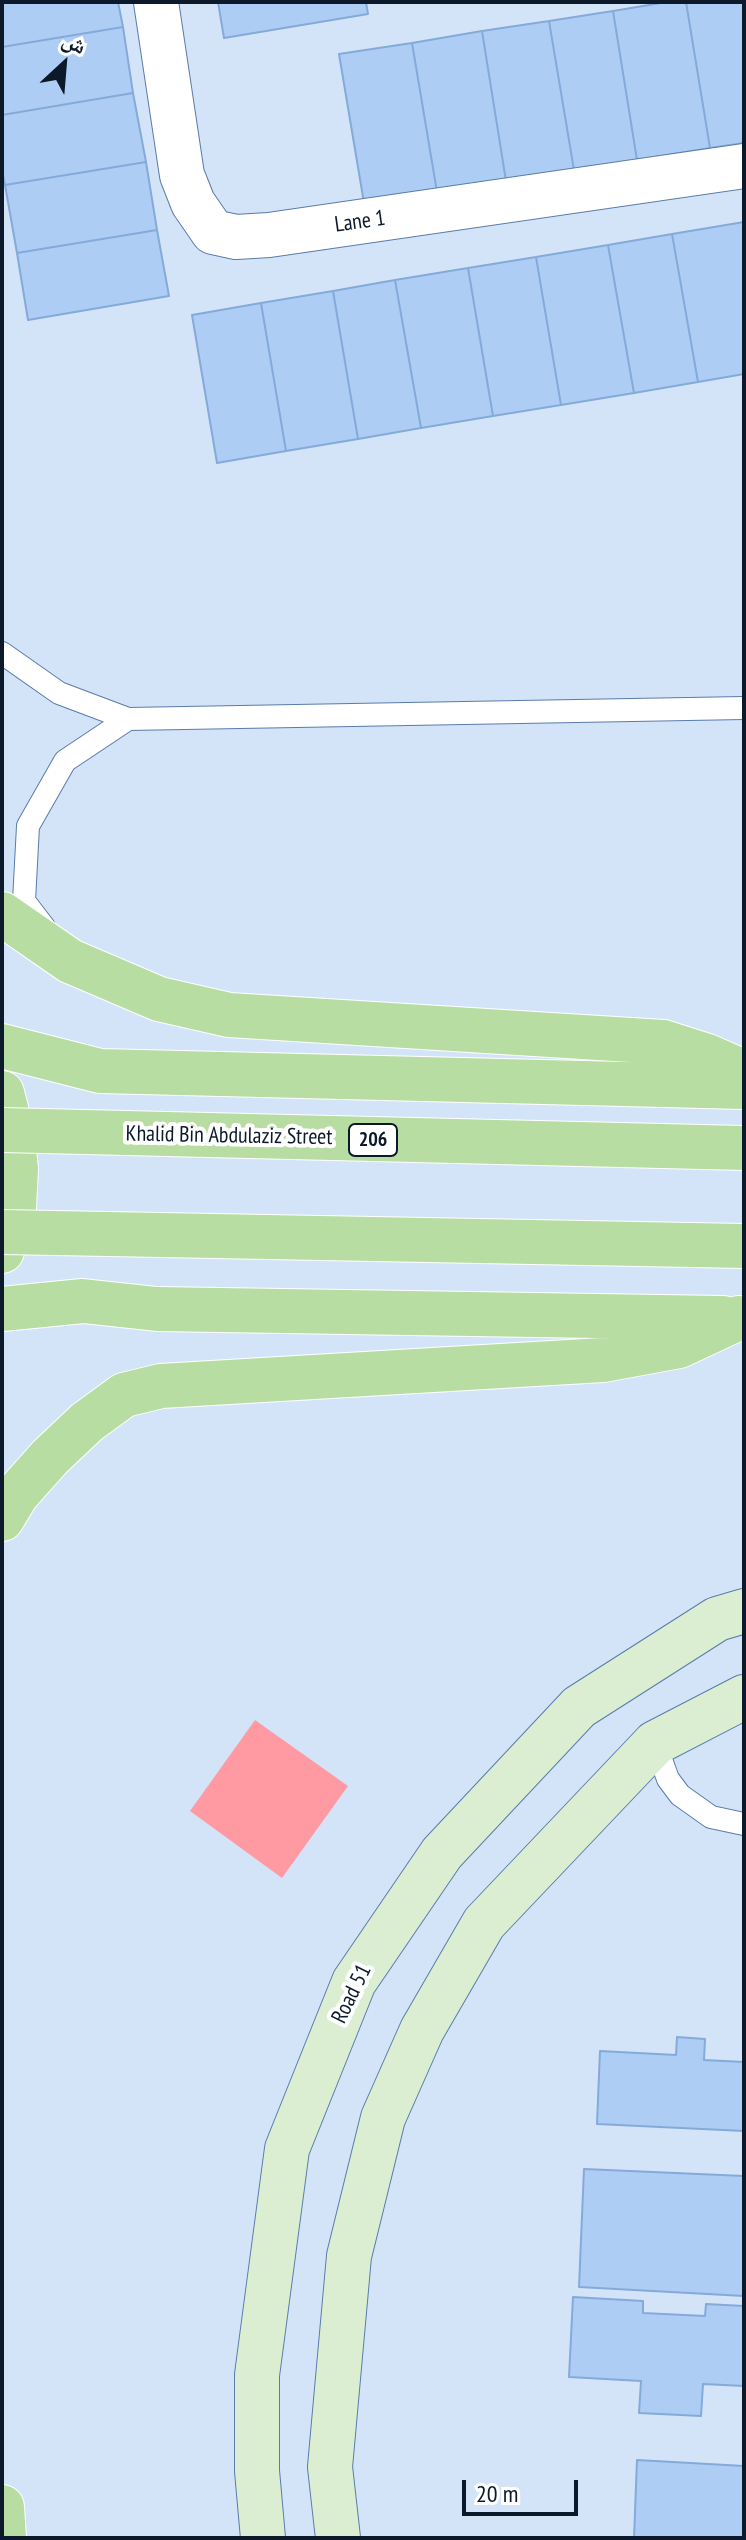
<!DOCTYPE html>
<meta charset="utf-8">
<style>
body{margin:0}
#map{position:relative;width:746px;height:2540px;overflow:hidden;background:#d4e4f8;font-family:"PT Sans Narrow","Noto Naskh Arabic",sans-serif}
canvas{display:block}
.frame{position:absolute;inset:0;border:4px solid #0b192b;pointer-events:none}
.north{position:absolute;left:24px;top:24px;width:80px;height:80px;-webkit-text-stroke:6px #fff;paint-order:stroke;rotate:26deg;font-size:22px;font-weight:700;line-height:32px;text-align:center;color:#0b192b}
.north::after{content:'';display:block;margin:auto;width:28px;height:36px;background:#0b192b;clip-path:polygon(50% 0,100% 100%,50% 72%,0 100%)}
.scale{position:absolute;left:462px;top:2480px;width:116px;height:36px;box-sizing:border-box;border:4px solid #0b192b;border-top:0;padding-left:10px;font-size:24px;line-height:28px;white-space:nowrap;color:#0b192b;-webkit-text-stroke:6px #fff;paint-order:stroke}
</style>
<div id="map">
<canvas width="746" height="2540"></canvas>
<div class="frame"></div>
<div class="north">ش</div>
<div class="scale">20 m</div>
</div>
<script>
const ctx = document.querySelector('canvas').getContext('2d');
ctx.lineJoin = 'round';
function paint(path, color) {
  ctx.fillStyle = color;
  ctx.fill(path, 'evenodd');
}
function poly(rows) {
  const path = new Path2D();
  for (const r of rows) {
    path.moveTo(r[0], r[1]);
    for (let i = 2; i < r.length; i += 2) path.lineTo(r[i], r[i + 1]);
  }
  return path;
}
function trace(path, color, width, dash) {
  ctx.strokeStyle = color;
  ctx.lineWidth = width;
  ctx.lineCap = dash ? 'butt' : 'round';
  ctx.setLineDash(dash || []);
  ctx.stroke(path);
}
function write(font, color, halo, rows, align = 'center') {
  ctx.font = font + ' "PT Sans Narrow",sans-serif';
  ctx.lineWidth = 8;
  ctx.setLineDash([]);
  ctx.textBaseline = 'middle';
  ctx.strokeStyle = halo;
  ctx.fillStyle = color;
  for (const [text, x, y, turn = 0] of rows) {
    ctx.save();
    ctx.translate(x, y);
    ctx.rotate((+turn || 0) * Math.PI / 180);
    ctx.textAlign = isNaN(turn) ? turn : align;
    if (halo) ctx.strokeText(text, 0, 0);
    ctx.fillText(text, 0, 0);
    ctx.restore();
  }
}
const green = poly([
 [255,1720,348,1786,282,1878,190,1811]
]);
const building = poly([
 [2,2,118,2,123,27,2,47,2,2],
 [218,2,366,2,368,14,224,38,218,2],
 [667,2,686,2,710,148,637,160,613,11,667,2],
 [686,2,744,2,744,143,710,148,686,2],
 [613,11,637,160,574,170,549,21,613,11],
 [549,21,574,170,506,181,482,31,549,21],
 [123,27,133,93,2,115,2,47,123,27],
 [482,31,506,181,437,192,412,43,482,31],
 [412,43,437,192,364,203,339,54,412,43],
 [133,93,146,162,5,185,2,170,2,115,133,93],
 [146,162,157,230,17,253,5,185,146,162],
 [744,222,744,374,698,382,672,234,744,222],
 [157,230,169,296,28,320,17,253,157,230],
 [672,234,698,382,634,393,608,245,672,234],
 [608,245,634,393,561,405,536,257,608,245],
 [536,257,561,405,493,416,468,268,536,257],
 [468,268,493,416,421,428,395,280,468,268],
 [395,280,421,428,358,439,333,291,395,280],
 [333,291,358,439,286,451,261,303,333,291],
 [261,303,286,451,217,463,192,315,261,303],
 [677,2037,705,2039,704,2060,744,2062,744,2131,597,2124,600,2051,676,2055,677,2037],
 [584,2169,744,2176,744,2296,579,2287,584,2169],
 [573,2297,643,2301,643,2313,705,2316,706,2304,744,2306,744,2386,703,2384,701,2416,639,2413,641,2381,569,2377,573,2297],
 [637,2460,744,2466,744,2538,634,2538,637,2460]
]);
const lane = poly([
 [2,653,59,693,128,719,744,708],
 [44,927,24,901,28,826,65,761,128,719],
 [655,1743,668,1779,680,1795,711,1817,744,1824]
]);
const street = poly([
 [156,2,182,175,193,203,213,232,236,237,269,235,744,166]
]);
const secondary = poly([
 [263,2538,257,2471,257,2375,287,2149,354,1982,442,1853,579,1707,717,1619,744,1611],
 [338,2538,330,2467,349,2256,383,2118,422,2030,484,1923,655,1743,744,1697]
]);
const primary = poly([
 [2,914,70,961,159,999,229,1015,663,1042,707,1056,744,1072],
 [2,1046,100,1071,744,1087],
 [2,1093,12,1132,16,1169,14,1207,2,1251],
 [2,1309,83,1301,157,1309,723,1318],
 [2,1519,17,1494,50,1457,87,1422,124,1395,161,1386,603,1360,679,1346,739,1318],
 [2,2507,4,2538]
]);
const primaryBridge = poly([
 [2,1130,744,1148],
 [2,1232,744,1246]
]);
const shields = [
 [373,1140,48]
];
const shieldNames = [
 ["206",373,1140]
];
const streetNames = [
 ["Lane 1",360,222,-8],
 ["Khalid Bin Abdulaziz Street",229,1136,1],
 ["Road 51",352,1994,-64]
];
paint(green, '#ff9aa2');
paint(building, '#aecdf5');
trace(building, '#84aada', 2);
trace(lane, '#597caa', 24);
trace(street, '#597caa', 46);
trace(secondary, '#597caa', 46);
trace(primary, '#fff', 46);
trace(lane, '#fff', 22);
trace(street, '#fff', 44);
trace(secondary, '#dceed1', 44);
trace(primary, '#b8dda3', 44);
trace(primaryBridge, '#fff', 46, []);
trace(primaryBridge, '#b8dda3', 44);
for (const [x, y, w] of shields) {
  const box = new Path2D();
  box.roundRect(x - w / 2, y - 16, w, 32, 6);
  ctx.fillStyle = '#fff';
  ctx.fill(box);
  trace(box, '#0b192b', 2);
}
write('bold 20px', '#0b192b', null, shieldNames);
write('22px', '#0b192b', '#fff', streetNames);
</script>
